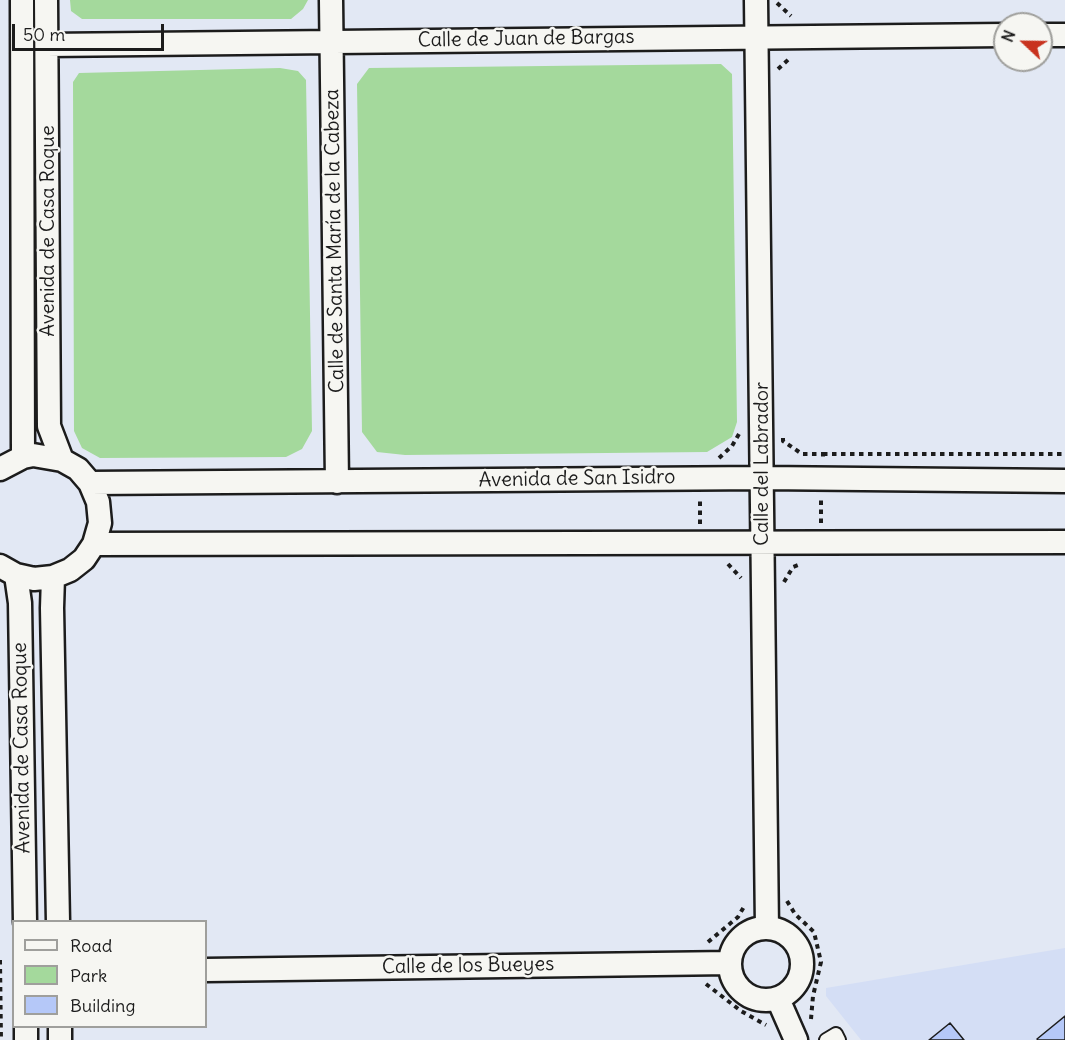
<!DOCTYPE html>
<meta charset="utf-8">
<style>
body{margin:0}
#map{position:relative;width:1065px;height:1040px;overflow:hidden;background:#e2e8f4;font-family:Delius,sans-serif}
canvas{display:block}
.legend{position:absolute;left:12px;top:920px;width:195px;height:108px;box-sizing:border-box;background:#f6f6f2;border:2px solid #9f9f9c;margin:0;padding:8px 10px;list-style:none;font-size:18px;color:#1c1c1c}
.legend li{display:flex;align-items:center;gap:12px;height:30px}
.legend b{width:30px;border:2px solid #9f9f9c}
.north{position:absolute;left:993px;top:12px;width:60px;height:60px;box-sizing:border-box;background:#f6f6f2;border:2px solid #9f9f9c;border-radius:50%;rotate:292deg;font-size:16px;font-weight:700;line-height:24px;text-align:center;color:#1c1c1c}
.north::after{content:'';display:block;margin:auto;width:21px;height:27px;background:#c8321e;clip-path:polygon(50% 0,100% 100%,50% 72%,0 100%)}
.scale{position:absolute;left:12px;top:24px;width:152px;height:27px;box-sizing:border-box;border:3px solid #1c1c1c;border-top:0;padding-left:8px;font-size:18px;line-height:21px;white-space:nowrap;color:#1c1c1c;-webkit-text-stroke:4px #f6f6f2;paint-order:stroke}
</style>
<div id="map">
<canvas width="1065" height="1040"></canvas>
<ul class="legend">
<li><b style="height:8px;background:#f6f6f2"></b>Road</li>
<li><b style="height:16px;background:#a4d99c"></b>Park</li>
<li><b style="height:16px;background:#b5c8f8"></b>Building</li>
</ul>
<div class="north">N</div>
<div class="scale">50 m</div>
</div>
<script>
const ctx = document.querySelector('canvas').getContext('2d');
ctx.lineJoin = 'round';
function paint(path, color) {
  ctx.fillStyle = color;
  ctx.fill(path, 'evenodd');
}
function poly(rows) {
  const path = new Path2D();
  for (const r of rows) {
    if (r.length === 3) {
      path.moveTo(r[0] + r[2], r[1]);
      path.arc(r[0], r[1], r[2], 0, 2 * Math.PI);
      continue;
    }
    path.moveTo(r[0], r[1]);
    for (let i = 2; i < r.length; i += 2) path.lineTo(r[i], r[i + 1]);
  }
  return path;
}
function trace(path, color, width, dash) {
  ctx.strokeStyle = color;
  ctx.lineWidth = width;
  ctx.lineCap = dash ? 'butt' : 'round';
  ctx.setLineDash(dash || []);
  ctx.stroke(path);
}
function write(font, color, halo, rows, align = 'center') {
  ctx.font = font + ' Delius,sans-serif';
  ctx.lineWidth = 5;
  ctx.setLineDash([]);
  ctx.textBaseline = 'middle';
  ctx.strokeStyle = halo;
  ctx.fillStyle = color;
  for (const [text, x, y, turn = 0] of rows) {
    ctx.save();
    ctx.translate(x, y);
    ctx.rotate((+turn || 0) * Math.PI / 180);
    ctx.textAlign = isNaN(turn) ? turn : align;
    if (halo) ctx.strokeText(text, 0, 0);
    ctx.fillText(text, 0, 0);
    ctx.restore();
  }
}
const built = poly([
 [1065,948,1065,1040,861,1040,826,996,826,988]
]);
const green = poly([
 [70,0,308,0,303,9,291,19,82,19,71,11],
 [721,64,732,74,737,422,732,437,707,452,405,455,377,452,362,432,357,84,369,68],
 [280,68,298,71,306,80,312,431,302,449,286,457,100,458,82,448,74,431,73,82,79,73]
]);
const building = poly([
 [1065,1016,1065,1040,1038,1040,1037,1039,1065,1016],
 [950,1023,964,1040,929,1040,950,1023]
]);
const path = poly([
 [777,3,791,16],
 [778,69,790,58],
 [783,438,783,441,802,454,823,454,823,460],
 [823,454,1065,454],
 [719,458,732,446,739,434],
 [821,523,821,497],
 [700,524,700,498],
 [728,564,741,578],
 [784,582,793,567,801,564],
 [787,901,795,914,814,932,821,962,813,996,811,1019],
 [708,942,738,917,745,905],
 [0,960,1,1040],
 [706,984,741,1011,766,1025]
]);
const service = poly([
 [826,1040,836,1034,839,1040]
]);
const minor = poly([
 [22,0,23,457],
 [46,0,49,426,62,460],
 [331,0,337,482],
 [756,0,767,928],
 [1041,35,1065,35],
 [47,45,1005,35],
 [0,469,23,457,33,455,62,460,78,469,90,483,98,502,100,523,94,544,84,559,70,570,53,577,34,579,16,575,0,566],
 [90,483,763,478,1065,481],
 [94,544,1065,542],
 [16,575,20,603,25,922],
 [53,577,52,608,58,922],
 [766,964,36],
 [206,970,730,963],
 [778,999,796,1040],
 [26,1026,26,1040],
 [60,1026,60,1040]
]);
const streetNames = [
 ["Calle de Juan de Bargas",526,39,-1],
 ["Avenida de Casa Roque",48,231,-90],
 ["Calle de Santa María de la Cabeza",335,241,-91],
 ["Calle del Labrador",762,464,-90],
 ["Avenida de San Isidro",577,479,-1],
 ["Avenida de Casa Roque",22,748,-91],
 ["Calle de los Bueyes",468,966,-1]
];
paint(built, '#d4def5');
paint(green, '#a4d99c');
paint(building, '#b5c8f8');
trace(building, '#1c1c1c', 1.5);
trace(service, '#1c1c1c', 16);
trace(minor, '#1c1c1c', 27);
trace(path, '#1c1c1c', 4, [4.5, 4.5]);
trace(service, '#f6f6f2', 12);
trace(minor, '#f6f6f2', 22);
write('20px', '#1c1c1c', '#f6f6f2', streetNames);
</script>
